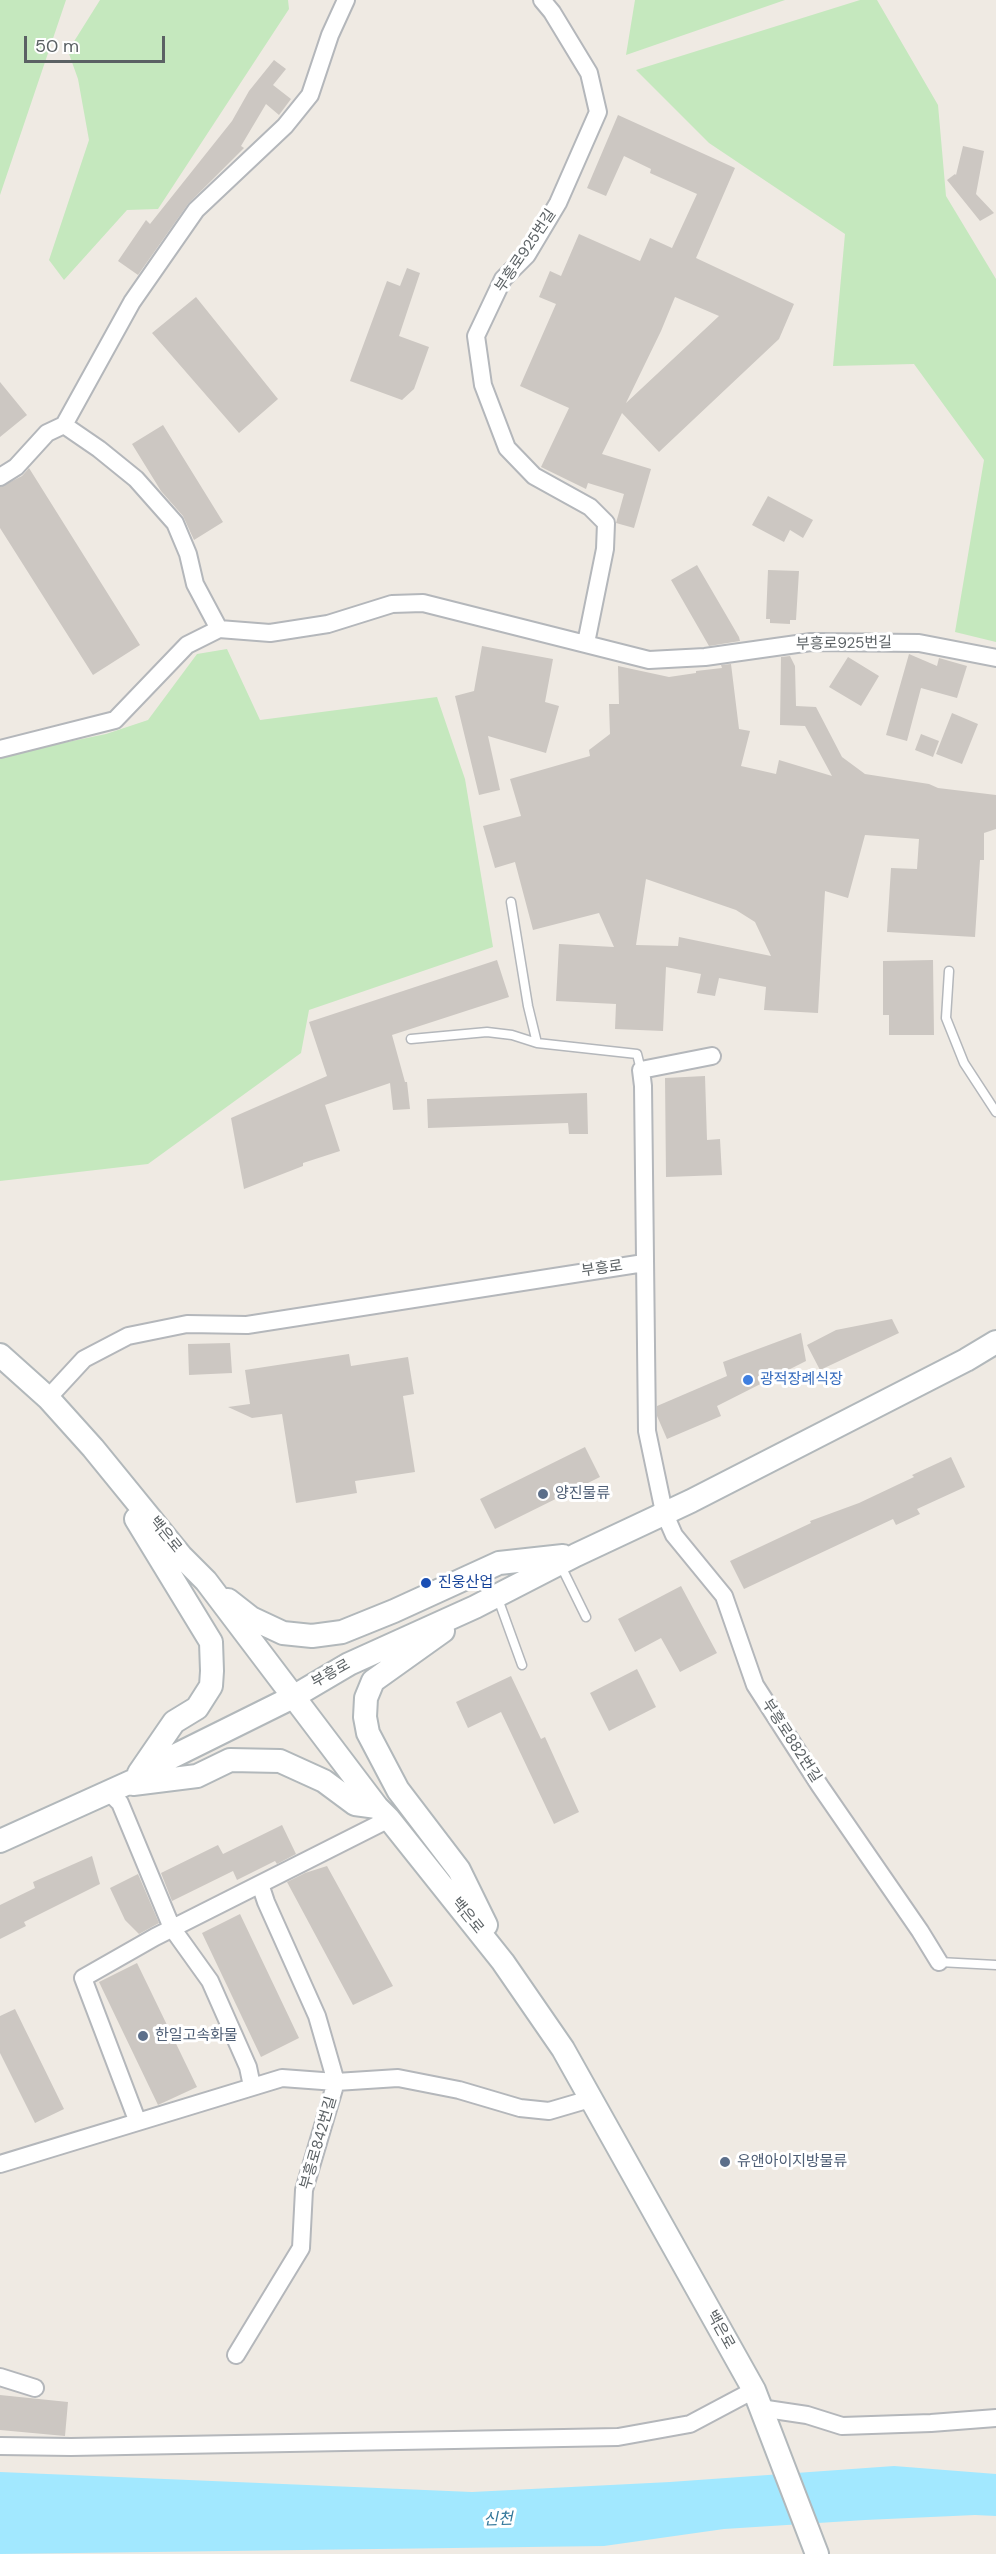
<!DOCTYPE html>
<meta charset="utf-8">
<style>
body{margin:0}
#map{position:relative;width:996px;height:2554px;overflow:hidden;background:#efeae3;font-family:"DM Sans",sans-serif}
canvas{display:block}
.scale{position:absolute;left:24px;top:36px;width:141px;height:27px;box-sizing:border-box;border:3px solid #5b6164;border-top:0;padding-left:8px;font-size:18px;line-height:21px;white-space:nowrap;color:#5b6164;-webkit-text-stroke:4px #fff;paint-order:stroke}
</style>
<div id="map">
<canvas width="996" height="2554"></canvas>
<div class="scale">50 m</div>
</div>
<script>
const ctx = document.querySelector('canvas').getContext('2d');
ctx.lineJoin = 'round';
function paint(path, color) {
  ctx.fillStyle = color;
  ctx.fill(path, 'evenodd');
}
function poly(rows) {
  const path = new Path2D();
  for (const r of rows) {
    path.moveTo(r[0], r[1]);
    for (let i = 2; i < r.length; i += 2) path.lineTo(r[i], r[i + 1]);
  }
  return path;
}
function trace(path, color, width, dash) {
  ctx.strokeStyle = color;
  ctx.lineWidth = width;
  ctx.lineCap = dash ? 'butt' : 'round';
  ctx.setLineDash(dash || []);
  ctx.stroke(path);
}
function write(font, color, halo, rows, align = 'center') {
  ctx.font = font + ' "DM Sans","Noto Sans KR",sans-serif';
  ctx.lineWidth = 6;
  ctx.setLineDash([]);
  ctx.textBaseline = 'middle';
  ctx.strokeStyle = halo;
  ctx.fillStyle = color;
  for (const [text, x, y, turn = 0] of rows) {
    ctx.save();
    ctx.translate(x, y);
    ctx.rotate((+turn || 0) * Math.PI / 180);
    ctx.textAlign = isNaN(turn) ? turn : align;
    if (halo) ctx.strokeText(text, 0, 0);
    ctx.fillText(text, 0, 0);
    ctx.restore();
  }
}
const green = poly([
 [0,0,66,0,0,195],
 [100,0,288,0,289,9,158,209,127,210,64,280,49,260,89,140,78,79,68,51],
 [635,0,785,0,626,55],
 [860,0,877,0,938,105,946,196,996,279,996,642,955,632,984,460,914,364,833,366,845,234,709,143,636,70],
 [227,649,260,720,437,697,465,779,493,947,309,1010,301,1053,148,1164,0,1181,0,756,106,734,148,720,197,654]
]);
const water = poly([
 [894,2466,996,2474,996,2516,975,2515,865,2520,724,2529,604,2546,0,2554,0,2472,472,2492,670,2482]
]);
const building = poly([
 [274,60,286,69,273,85,291,99,279,115,266,104,241,146,244,148,188,204,138,275,118,261,146,220,150,224,232,121,249,91],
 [618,115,735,168,696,258,794,304,779,339,659,452,622,413,602,454,651,469,634,528,616,523,624,494,588,483,586,489,541,467,569,408,520,386,556,304,539,297,550,271,561,276,579,234,640,261,650,238,672,248,697,194,650,173,651,169,624,156,606,196,587,188],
 [675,297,719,316,626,403,661,331],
 [963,146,984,151,976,194,994,213,980,221,947,180,955,174,956,175],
 [407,268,420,273,399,336,429,347,414,389,402,400,350,381,387,281,400,286],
 [196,297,278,399,239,433,152,333],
 [0,382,27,415,0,437],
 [163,425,223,522,194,540,183,516,161,491,132,444],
 [29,468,140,645,93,675,0,528,0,487,22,476],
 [768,496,813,520,803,538,790,530,784,542,752,525],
 [697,565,739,637,740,641,709,646,671,580],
 [768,570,799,571,796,620,790,620,790,624,770,623,770,619,766,619],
 [482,646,553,659,545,702,559,706,546,753,488,736,500,790,479,795,455,696,474,691],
 [909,654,937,666,939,658,967,666,957,698,921,688,907,741,886,735],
 [790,656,795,666,796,706,816,707,842,757,865,774,929,784,938,788,996,795,996,829,984,833,984,860,980,860,975,937,887,932,891,868,917,869,919,839,865,835,848,898,825,891,818,1013,764,1010,766,987,719,978,715,996,697,993,701,974,666,967,663,1031,615,1029,616,1004,556,1001,559,944,614,947,599,913,533,930,515,862,495,868,483,826,521,816,510,779,590,756,589,750,610,734,609,704,619,704,618,666,669,677,696,673,696,671,722,668,721,665,731,664,739,729,750,731,741,766,776,774,779,760,832,776,805,726,780,725,781,657],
 [646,879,736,910,755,922,771,956,679,937,678,946,636,945],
 [848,657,879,676,861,706,829,687],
 [952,713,978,724,962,764,936,754],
 [921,734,939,741,933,757,915,750],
 [497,960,509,997,392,1035,405,1082,407,1082,410,1109,393,1110,390,1083,325,1105,340,1151,303,1163,303,1166,244,1189,231,1118,327,1076,309,1022],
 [933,960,934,1035,889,1035,889,1015,883,1015,883,961],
 [705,1076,707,1140,720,1139,722,1175,666,1177,665,1078],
 [587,1093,588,1134,569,1134,568,1123,428,1128,427,1099],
 [892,1319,899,1333,820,1370,807,1345,836,1330],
 [801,1333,806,1361,717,1406,721,1416,667,1439,657,1416,657,1406,727,1376,723,1362],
 [230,1343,232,1373,189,1375,188,1344],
 [349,1354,351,1366,408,1357,414,1394,403,1396,415,1472,355,1481,357,1493,296,1503,282,1414,252,1418,228,1407,250,1404,245,1370],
 [585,1447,600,1477,495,1529,480,1499],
 [951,1457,965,1487,917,1509,920,1514,896,1525,893,1519,744,1589,730,1561,811,1523,810,1521,859,1503,914,1477,912,1475],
 [681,1586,717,1653,680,1672,661,1638,635,1652,618,1619],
 [637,1669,656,1707,609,1731,590,1693],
 [511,1676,541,1739,545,1737,579,1812,554,1824,501,1712,468,1728,456,1702],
 [282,1825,296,1854,277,1864,275,1861,237,1880,233,1871,172,1901,161,1873,218,1845,223,1854],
 [92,1856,100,1884,24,1922,26,1926,0,1939,0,1905,35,1888,33,1882],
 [327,1866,393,1986,353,2005,287,1882,305,1873],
 [138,1874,159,1923,139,1934,125,1920,110,1888],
 [240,1914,299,2038,261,2057,202,1933],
 [137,1963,197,2087,158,2105,99,1982],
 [15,2009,64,2109,35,2123,0,2053,0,2016],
 [0,2395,68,2402,65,2436,0,2430]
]);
const lane = poly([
 [511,902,528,1006,537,1043,637,1054,641,1070],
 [949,971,946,1018,964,1063,996,1112],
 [411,1039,487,1032,512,1035,537,1043],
 [560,1564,586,1617],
 [497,1596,522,1665],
 [939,1962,996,1965]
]);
const street = poly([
 [542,0,552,12,589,73,598,112,558,203,527,255,503,279,476,336,483,385,507,448,534,476,590,507,606,523,605,549,586,643],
 [64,425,132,302,196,210,285,126,310,95,330,35,346,0],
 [0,477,16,467,47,433,64,425,99,449,136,479,175,523,188,554,195,584,219,629,270,633,328,624,392,604,423,603,649,660,705,657,811,642,919,643,996,658],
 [0,749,115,720,187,645,219,629],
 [712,1056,641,1070,643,1086,647,1431,664,1512,674,1535,724,1596,755,1685,820,1786,920,1931,939,1962],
 [48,1398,84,1359,128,1336,187,1324,247,1325,644,1263],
 [109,1792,120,1803,172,1928,210,1981,248,2067,252,2086],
 [260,1884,266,1902,317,2016,336,2082,398,2078,459,2090,520,2108,549,2111,590,2099],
 [137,2120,83,1978,155,1937,389,1819],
 [0,2164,282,2078,336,2082,304,2190,301,2248,236,2355],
 [0,2377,35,2388],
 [760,2408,807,2415,842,2426,931,2423,996,2418],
 [0,2446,71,2447,618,2437,690,2424,754,2390]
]);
const secondary = poly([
 [0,1355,48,1398,93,1448,181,1556,206,1581,377,1807,389,1819,503,1962,563,2049,754,2390,817,2554],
 [136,1519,211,1642,212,1671,211,1686,197,1708,174,1722,139,1773],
 [228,1600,251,1618,283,1633,312,1636,342,1632,394,1611,499,1563,563,1556],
 [443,1631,373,1681,366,1698,365,1717,368,1733,398,1790,459,1870,486,1925],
 [133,1784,197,1776,230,1760,280,1761,324,1781,355,1804,377,1807],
 [0,1841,135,1780,168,1759,293,1697,349,1664,475,1607,576,1555,691,1501,966,1360,996,1342]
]);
const markers = [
 [748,1380,6,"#3f7fe0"],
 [543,1494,6,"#5c6f8a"],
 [426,1583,6,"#1a4fb4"],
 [143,2036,6,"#5c6f8a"],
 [725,2162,6,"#5c6f8a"]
];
const streetNames = [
 ["부흥로925번길",526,251,-56],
 ["부흥로925번길",844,644,-1],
 ["부흥로",602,1269,-8],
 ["백은로",165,1535,51],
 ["부흥로",331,1674,-29],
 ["부흥로882번길",791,1741,57],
 ["백은로",467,1916,51],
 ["부흥로842번길",319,2143,-74],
 ["백은로",720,2330,61]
];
const shopNames = [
 ["광적장례식장",760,1380]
];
const serviceNames = [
 ["양진물류",555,1494],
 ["한일고속화물",155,2036],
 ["유앤아이지방물류",737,2162]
];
const transitNames = [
 ["진웅산업",438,1583]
];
const waterNames = [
 ["신천",498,2520,-2]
];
paint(green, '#c5e8be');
paint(water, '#a2e8ff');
paint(building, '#ccc7c2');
trace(lane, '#b4b7bb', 11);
trace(street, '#b4b7bb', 20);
trace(secondary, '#b2b8bb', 26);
trace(lane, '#fff', 8);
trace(street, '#fff', 16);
trace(secondary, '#fff', 22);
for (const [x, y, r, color] of markers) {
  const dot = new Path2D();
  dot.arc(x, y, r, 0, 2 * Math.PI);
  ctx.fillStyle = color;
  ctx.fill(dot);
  trace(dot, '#fff', 2);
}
write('15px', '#5b6164', '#fff', streetNames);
write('15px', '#366cbe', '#fff', shopNames, 'left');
write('15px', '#4e5e75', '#fff', serviceNames, 'left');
write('15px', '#164399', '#fff', transitNames, 'left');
write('italic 16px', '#34789b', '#fff', waterNames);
</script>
